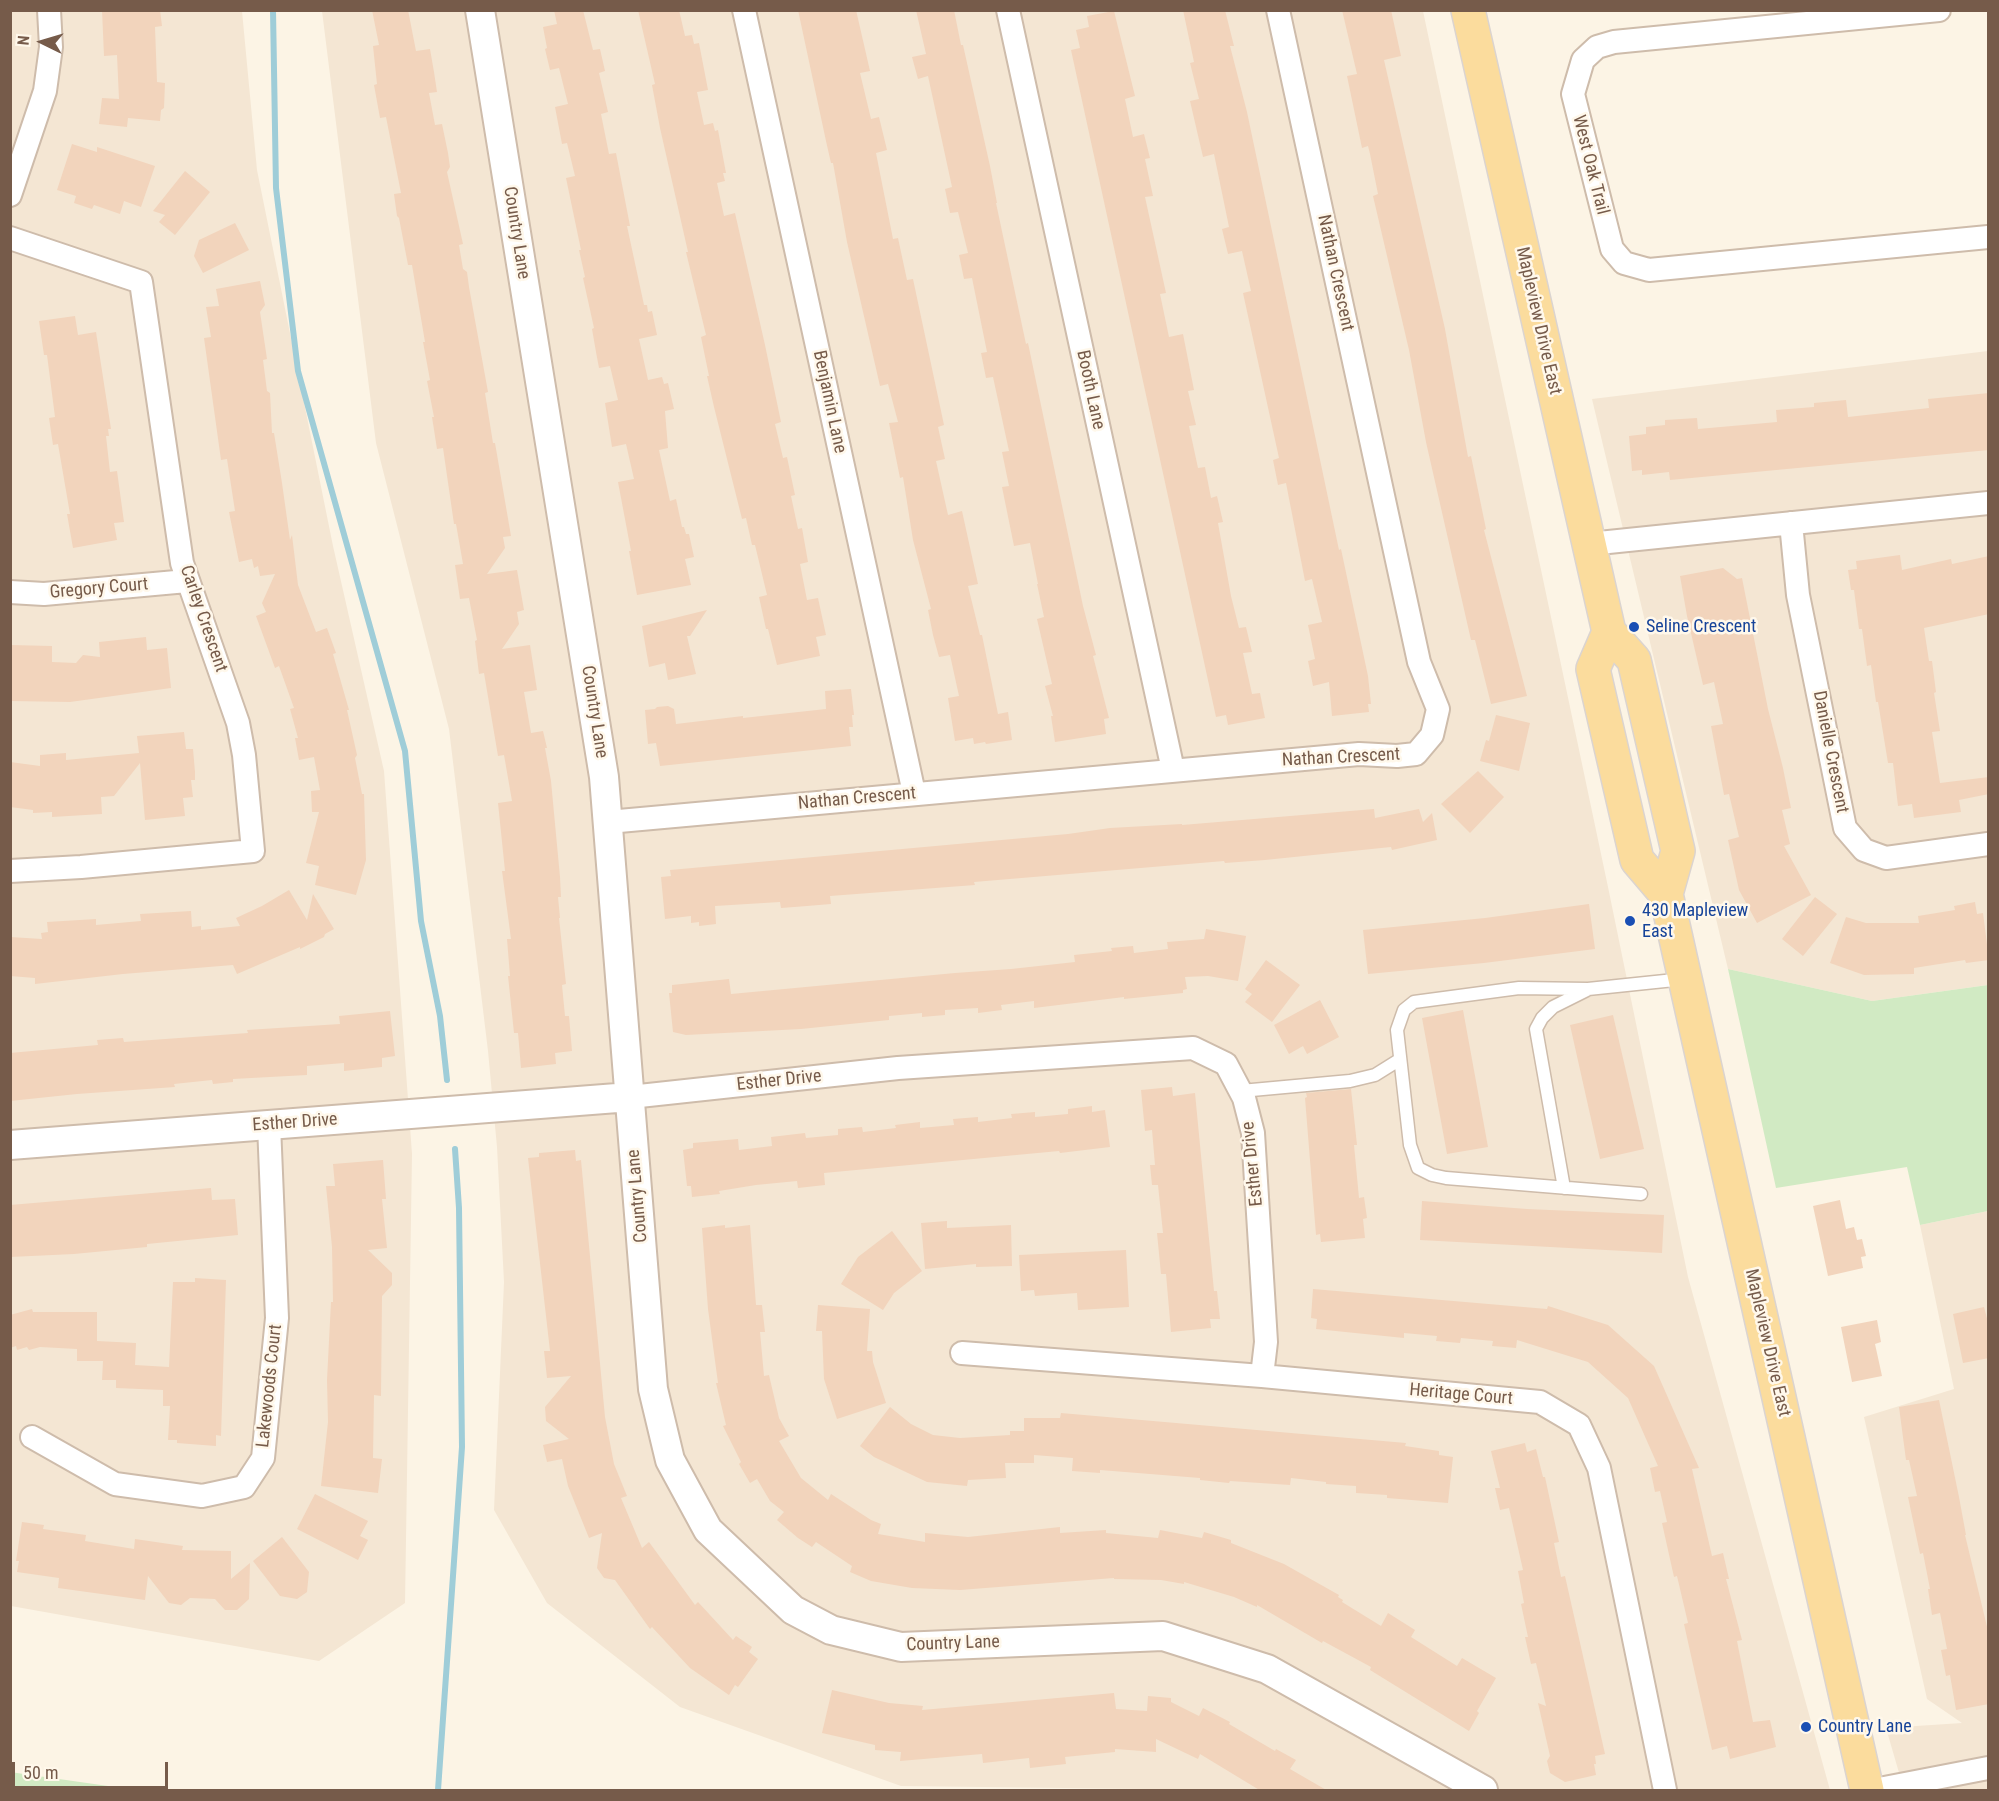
<!DOCTYPE html>
<style>
body{margin:0}
#map{position:relative;width:1999px;height:1801px;overflow:hidden;background:#fcf4e5;font-family:"Roboto Condensed",sans-serif}
canvas{display:block}
.frame{position:absolute;inset:0;border:12px solid #765b4a;pointer-events:none}
.north{position:absolute;left:12px;top:12px;width:60px;height:60px;-webkit-text-stroke:4px #fff8eb;paint-order:stroke;rotate:275deg;font-size:16px;font-weight:700;line-height:24px;text-align:center;color:#765b4a}
.north::after{content:'';display:block;margin:auto;width:21px;height:27px;background:#765b4a;clip-path:polygon(50% 0,100% 100%,50% 72%,0 100%)}
.scale{position:absolute;left:12px;top:1762px;width:156px;height:27px;box-sizing:border-box;border:3px solid #765b4a;border-top:0;padding-left:8px;font-size:18px;line-height:21px;white-space:nowrap;color:#765b4a;-webkit-text-stroke:4px #fff8eb;paint-order:stroke}
</style>
<div id="map">
<canvas width="1999" height="1801"></canvas>
<div class="frame"></div>
<div class="north">N</div>
<div class="scale">50 m</div>
</div>
<script>
const ctx = document.querySelector('canvas').getContext('2d');
ctx.lineJoin = 'round';
function paint(path, color) {
  ctx.fillStyle = color;
  ctx.fill(path, 'evenodd');
}
function poly(rows) {
  const path = new Path2D();
  for (const r of rows) {
    path.moveTo(r[0], r[1]);
    for (let i = 2; i < r.length; i += 2) path.lineTo(r[i], r[i + 1]);
  }
  return path;
}
function trace(path, color, width, dash) {
  ctx.strokeStyle = color;
  ctx.lineWidth = width;
  ctx.lineCap = dash ? 'butt' : 'round';
  ctx.setLineDash(dash || []);
  ctx.stroke(path);
}
function write(font, color, halo, rows, align = 'center') {
  ctx.font = font + ' "Roboto Condensed",sans-serif';
  ctx.lineWidth = 5;
  ctx.setLineDash([]);
  ctx.textBaseline = 'middle';
  ctx.strokeStyle = halo;
  ctx.fillStyle = color;
  for (const [text, x, y, turn = 0] of rows) {
    ctx.save();
    ctx.translate(x, y);
    ctx.rotate((+turn || 0) * Math.PI / 180);
    ctx.textAlign = isNaN(turn) ? turn : align;
    if (halo) ctx.strokeText(text, 0, 0);
    ctx.fillText(text, 0, 0);
    ctx.restore();
  }
}
const residential = poly([
 [10,11,242,11,257,170,333,546,384,771,412,1154,405,1603,319,1661,11,1606],
 [322,11,1423,11,1608,887,1688,1277,1830,1790,1153,1790,1148,1789,901,1786,680,1707,547,1603,494,1510,504,1282,497,1147,488,1051,449,729,376,443],
 [1988,351,1988,985,1872,1001,1728,969,1592,399],
 [1988,1211,1988,1790,1904,1790,1886,1728,1962,1723,1927,1699,1864,1417,1954,1389,1920,1225]
]);
const green = poly([
 [1728,969,1872,1001,1988,985,1988,1211,1920,1225,1907,1167,1776,1188],
 [10,1772,122,1788,190,1790,11,1790]
]);
const stream = poly([
 [273,10,276,188,298,371,405,751,421,921,440,1016,447,1080],
 [438,1790,462,1447,459,1208,455,1149]
]);
const building = poly([
 [102,10,160,10,162,26,155,27,157,82,165,83,164,108,161,110,160,121,128,118,127,127,99,124,102,98,119,99,117,55,104,56],
 [372,10,408,10,416,51,430,49,434,72,437,92,429,93,435,125,442,124,448,153,450,167,447,172,463,244,459,245,463,269,467,272,469,287,488,392,485,393,493,443,495,443,511,536,503,537,505,548,487,574,517,570,524,610,517,612,519,624,502,649,530,645,537,690,524,692,531,733,543,731,547,748,545,748,551,781,560,877,561,897,558,897,560,918,559,918,566,984,562,985,565,1016,569,1016,572,1051,555,1053,556,1064,521,1068,518,1033,514,1033,508,976,510,976,507,939,511,939,502,871,505,871,498,803,512,801,504,755,498,756,484,673,479,674,475,641,477,640,469,598,460,599,455,565,463,564,456,524,454,524,443,448,437,449,432,417,434,417,427,381,430,380,423,342,425,342,412,265,408,265,399,218,397,216,394,194,401,193,386,117,380,118,374,85,377,84,373,46,379,45],
 [554,10,583,10,593,50,600,49,605,71,599,73,608,112,601,114,609,154,616,153,630,226,627,226,644,305,647,305,648,312,652,311,657,335,639,339,648,380,662,377,664,384,668,383,674,409,665,411,668,448,659,450,670,501,676,499,682,527,684,527,686,534,689,534,694,557,685,559,691,585,637,595,629,551,631,551,618,482,634,479,626,444,612,447,605,403,618,400,610,366,599,368,596,352,592,329,594,328,583,278,585,277,579,250,581,250,566,178,575,176,567,143,562,144,555,107,568,104,559,68,550,70,545,49,547,48,543,27,557,24],
 [638,10,679,10,685,36,692,35,694,44,699,43,708,90,697,92,704,125,713,123,715,131,718,130,726,173,723,173,725,181,717,183,724,216,735,213,765,345,781,422,775,424,783,458,787,457,795,495,791,496,798,529,802,528,808,562,800,564,807,600,818,598,826,635,816,637,820,656,777,665,768,629,766,629,759,597,767,595,755,545,752,545,746,518,742,519,714,407,707,376,709,376,701,337,706,335,686,252,688,252,660,128,652,85,655,84],
 [798,10,856,10,870,71,860,73,871,119,879,117,887,150,876,153,893,239,898,238,907,280,913,279,944,425,938,427,945,459,936,461,948,515,962,511,978,584,968,586,980,635,982,635,998,714,1008,712,1012,740,986,744,985,742,974,744,973,738,955,741,948,698,959,696,950,655,939,657,933,635,928,610,931,609,913,540,903,477,900,478,889,423,898,422,888,384,880,386,847,242,833,163,831,163,826,141],
 [916,10,954,10,961,45,963,45,990,166,997,203,996,203,1026,344,1028,343,1083,606,1096,655,1093,656,1109,718,1104,719,1106,734,1055,742,1051,716,1053,716,1045,686,1052,684,1037,619,1044,617,1037,584,1038,584,1030,543,1014,546,1002,487,1009,486,1002,452,1009,451,993,377,986,378,981,353,987,352,972,278,964,279,959,255,968,253,958,212,950,213,945,189,952,187,928,76,918,79,912,57,926,54],
 [1183,10,1225,10,1234,46,1230,46,1247,112,1339,550,1341,549,1368,676,1371,704,1368,704,1369,712,1332,716,1329,682,1313,686,1308,661,1315,659,1308,625,1322,622,1312,579,1305,581,1286,483,1278,485,1273,460,1279,458,1243,293,1251,291,1242,251,1228,254,1222,229,1229,227,1214,154,1203,157,1190,101,1199,99,1190,63,1194,62],
 [1342,10,1391,10,1401,56,1384,60,1445,329,1468,457,1471,456,1486,529,1484,530,1527,696,1491,704,1475,640,1471,640,1426,442,1409,350,1373,196,1378,194,1370,154,1368,146,1362,148,1347,76,1357,74],
 [1114,11,1135,96,1125,99,1133,137,1144,134,1150,158,1145,159,1153,196,1145,197,1166,293,1160,294,1169,337,1183,334,1194,390,1188,391,1196,425,1189,426,1198,468,1205,467,1211,498,1217,496,1223,522,1218,523,1231,596,1239,628,1246,627,1252,652,1243,653,1252,694,1260,693,1265,718,1228,725,1226,715,1216,717,1071,50,1080,48,1076,30,1089,27,1087,16],
 [72,144,97,152,97,147,155,166,141,207,124,201,120,214,94,205,92,209,74,203,76,196,57,190],
 [185,171,210,192,175,235,159,222,165,215,153,211],
 [235,223,249,250,203,273,194,256,199,240],
 [260,281,265,305,260,312,267,359,263,360,267,391,270,393,272,433,274,433,282,483,290,540,292,535,298,585,316,632,327,628,336,653,333,654,349,710,347,710,357,755,355,758,362,794,364,794,366,860,356,895,315,885,319,866,306,863,319,812,312,812,311,791,320,790,314,757,299,760,295,738,298,738,290,709,294,708,279,666,275,668,256,616,266,612,262,603,275,574,260,576,258,566,254,568,252,559,239,562,229,512,235,511,227,459,221,460,204,338,211,337,206,307,219,306,216,289],
 [75,316,78,335,96,332,111,429,108,429,109,436,106,436,110,472,117,471,124,522,114,523,117,540,73,548,67,514,70,514,58,444,53,445,49,418,55,417,47,355,44,355,39,321],
 [1989,393,1989,450,1670,480,1669,472,1642,475,1642,470,1632,471,1629,436,1646,434,1646,427,1665,425,1665,420,1697,418,1698,429,1777,422,1776,410,1814,407,1814,403,1846,400,1848,417,1929,408,1928,399],
 [1900,555,1902,570,1951,559,1952,564,1989,556,1989,614,1924,628,1929,661,1932,661,1936,692,1934,693,1940,731,1932,732,1940,783,1989,777,1989,794,1959,800,1961,812,1914,818,1912,804,1898,806,1893,763,1888,763,1878,702,1876,702,1871,665,1867,666,1862,629,1859,629,1854,590,1851,590,1848,570,1857,569,1856,561],
 [1723,568,1737,579,1742,578,1768,709,1783,768,1791,808,1782,810,1790,844,1784,846,1811,895,1757,923,1739,890,1728,840,1739,837,1729,794,1724,795,1711,726,1723,724,1714,682,1703,685,1687,616,1680,576],
 [707,610,690,636,687,636,696,674,668,680,665,663,649,667,642,626],
 [146,637,147,650,167,648,171,688,70,702,10,701,10,645,52,646,52,662,76,663,83,655,100,657,99,642],
 [851,689,854,715,852,715,853,727,849,727,851,746,660,766,656,743,648,744,645,710,655,709,657,707,668,706,674,709,676,724,743,716,743,718,826,709,825,691],
 [1496,715,1530,723,1519,771,1480,761,1486,740,1489,741],
 [184,732,186,749,193,749,195,772,195,780,191,780,193,797,183,798,185,816,145,820,140,763,114,796,101,797,102,814,52,817,52,812,33,813,33,810,10,807,10,762,40,766,40,755,66,753,66,760,139,753,137,736],
 [1478,771,1504,797,1470,833,1441,804],
 [1374,809,1375,818,1419,809,1423,822,1432,813,1437,840,1392,850,1391,847,1265,860,1225,863,1224,861,974,882,975,885,830,896,831,904,807,906,781,908,780,902,715,906,716,924,699,926,699,922,691,923,691,916,665,919,661,877,671,876,670,870,1068,834,1110,828,1182,824,1182,825],
 [289,890,307,920,313,894,334,929,325,934,324,937,300,949,300,947,237,974,233,965,123,974,35,984,35,978,10,976,10,937,42,939,41,933,48,932,47,922,96,919,96,925,141,921,140,914,191,911,192,927,201,926,201,930,240,926,236,918,262,906],
 [1815,897,1837,914,1803,956,1782,939],
 [1975,902,1977,914,1983,913,1989,960,1966,963,1965,960,1914,968,1914,974,1864,975,1830,963,1846,917,1866,923,1919,923,1918,916,1955,910,1954,906],
 [1589,904,1595,949,1484,963,1368,974,1363,930,1485,918],
 [1206,929,1246,936,1238,981,1208,976,1185,977,1187,989,1183,990,1183,993,1124,999,1124,997,1034,1008,1034,1001,1001,1005,1002,1010,978,1013,978,1008,945,1010,945,1015,922,1017,922,1013,889,1016,889,1020,801,1029,686,1035,673,1032,669,993,672,993,672,985,729,979,731,994,955,973,1011,969,1075,962,1074,955,1112,951,1111,948,1133,946,1134,953,1168,949,1167,942,1204,939],
 [1266,960,1300,985,1272,1022,1245,1002,1252,994,1245,989],
 [1320,1000,1339,1037,1307,1054,1303,1046,1289,1054,1274,1025],
 [1463,1010,1488,1147,1447,1154,1422,1018],
 [390,1011,395,1056,382,1058,382,1067,344,1071,344,1063,307,1066,307,1075,233,1079,233,1082,213,1084,212,1080,174,1084,175,1087,77,1094,10,1101,10,1053,98,1045,97,1040,123,1038,124,1042,248,1033,247,1030,340,1024,339,1016],
 [1613,1015,1644,1149,1600,1159,1570,1025],
 [1172,1087,1173,1096,1195,1093,1214,1291,1217,1291,1220,1319,1210,1319,1211,1328,1171,1332,1166,1274,1161,1274,1157,1233,1163,1233,1158,1185,1152,1185,1150,1165,1155,1165,1152,1130,1145,1131,1141,1090],
 [1351,1089,1357,1145,1354,1145,1359,1198,1364,1197,1367,1218,1363,1219,1365,1238,1321,1242,1320,1234,1316,1235,1305,1098,1307,1097,1306,1093],
 [1092,1106,1092,1112,1105,1110,1110,1147,1060,1153,1059,1151,824,1173,825,1185,798,1188,797,1181,756,1185,719,1191,720,1194,692,1197,691,1186,687,1186,683,1150,693,1148,693,1143,738,1139,739,1150,772,1146,771,1137,805,1133,806,1138,838,1135,838,1129,862,1127,863,1132,896,1128,895,1125,920,1122,920,1128,954,1125,953,1119,978,1117,978,1122,1012,1118,1011,1114,1035,1112,1035,1117,1068,1114,1068,1109],
 [575,1150,576,1161,581,1160,605,1417,614,1464,627,1496,621,1498,642,1548,649,1542,695,1605,698,1602,733,1640,736,1636,752,1647,749,1652,758,1659,738,1687,735,1685,729,1695,690,1668,652,1627,650,1629,615,1580,604,1578,597,1568,602,1533,589,1538,568,1486,562,1459,547,1462,543,1445,569,1439,546,1421,545,1407,571,1376,547,1378,544,1351,550,1351,528,1158,539,1157,539,1153],
 [383,1160,386,1199,382,1199,387,1248,368,1250,392,1273,392,1285,382,1296,381,1396,374,1395,373,1458,382,1459,378,1493,321,1486,328,1422,327,1380,331,1302,333,1302,332,1247,326,1186,335,1186,333,1164],
 [211,1188,212,1200,235,1199,238,1235,147,1244,147,1247,74,1254,10,1257,10,1205],
 [1840,1200,1846,1229,1854,1227,1857,1240,1862,1239,1866,1256,1861,1257,1863,1268,1828,1276,1813,1206],
 [1422,1201,1527,1209,1664,1215,1662,1253,1420,1240],
 [947,1221,947,1228,1011,1225,1012,1266,976,1267,976,1264,925,1269,921,1223],
 [725,1225,725,1228,750,1225,756,1305,762,1305,765,1332,760,1332,764,1376,769,1375,779,1418,789,1436,779,1441,801,1478,828,1500,831,1494,871,1520,881,1524,878,1534,925,1542,925,1533,968,1537,1060,1527,1060,1533,1106,1530,1106,1533,1158,1538,1160,1530,1202,1538,1204,1532,1231,1540,1231,1543,1284,1564,1339,1595,1338,1597,1343,1600,1342,1602,1381,1626,1388,1613,1415,1630,1411,1637,1457,1666,1462,1658,1496,1678,1477,1711,1479,1713,1469,1731,1370,1670,1371,1667,1323,1641,1322,1643,1257,1605,1257,1607,1234,1597,1184,1582,1184,1584,1161,1580,1114,1579,1114,1578,960,1590,912,1588,871,1581,850,1572,852,1566,816,1542,812,1547,798,1538,777,1520,784,1512,770,1501,757,1479,750,1483,739,1464,741,1462,723,1426,726,1425,716,1383,718,1383,708,1309,702,1228],
 [892,1231,922,1271,894,1293,883,1310,841,1284,858,1257],
 [1126,1250,1129,1307,1078,1310,1077,1293,1035,1296,1034,1290,1021,1291,1019,1255],
 [195,1278,226,1280,221,1436,216,1435,216,1446,177,1443,177,1440,168,1440,170,1406,163,1406,163,1390,116,1388,116,1380,102,1380,103,1361,77,1361,77,1349,40,1347,29,1350,27,1347,17,1350,16,1346,10,1348,10,1315,32,1309,33,1312,97,1312,97,1341,136,1343,135,1365,169,1367,173,1282,195,1282],
 [1313,1289,1547,1309,1548,1306,1608,1325,1654,1366,1699,1468,1692,1469,1712,1556,1723,1553,1729,1579,1726,1579,1742,1640,1737,1641,1753,1722,1770,1720,1776,1747,1730,1759,1727,1746,1712,1750,1684,1624,1688,1623,1677,1576,1674,1577,1662,1523,1667,1522,1660,1491,1655,1492,1650,1468,1658,1466,1628,1398,1588,1362,1517,1340,1516,1348,1492,1346,1493,1341,1461,1338,1460,1343,1436,1341,1437,1336,1404,1333,1404,1338,1316,1329,1317,1319,1311,1318],
 [818,1305,870,1309,867,1351,872,1351,873,1362,886,1403,837,1419,824,1379,822,1331,816,1331],
 [1984,1307,1989,1326,1989,1358,1963,1363,1953,1314],
 [1877,1320,1881,1342,1875,1344,1882,1376,1852,1382,1841,1327],
 [1939,1400,1959,1497,1966,1535,1965,1535,1989,1635,1989,1704,1956,1710,1950,1675,1946,1676,1941,1650,1947,1649,1940,1613,1932,1615,1928,1589,1930,1589,1923,1553,1920,1554,1908,1497,1917,1496,1909,1460,1906,1460,1899,1407],
 [890,1407,911,1424,933,1435,960,1438,1010,1435,1010,1431,1024,1431,1024,1418,1060,1418,1061,1413,1406,1443,1405,1446,1439,1451,1439,1455,1453,1457,1448,1503,1387,1498,1387,1495,1356,1493,1356,1486,1326,1484,1326,1482,1291,1478,1290,1485,1230,1481,1229,1483,1200,1480,1200,1478,1100,1470,1100,1473,1072,1471,1073,1458,1034,1455,1034,1463,1005,1463,1006,1478,968,1480,967,1486,927,1482,874,1457,860,1446],
 [1525,1443,1527,1452,1536,1449,1543,1477,1545,1477,1559,1542,1554,1543,1561,1577,1565,1576,1605,1754,1595,1756,1596,1764,1594,1764,1596,1775,1565,1782,1550,1773,1547,1761,1550,1756,1538,1703,1546,1706,1536,1663,1531,1664,1525,1637,1528,1637,1521,1604,1524,1603,1518,1571,1523,1570,1509,1508,1500,1510,1495,1488,1500,1488,1491,1451],
 [315,1494,368,1521,360,1536,368,1540,358,1560,297,1529],
 [22,1522,44,1525,43,1529,86,1535,85,1541,134,1549,135,1539,183,1546,182,1550,231,1551,231,1579,250,1563,249,1599,237,1610,225,1610,215,1599,190,1598,181,1605,169,1603,148,1576,145,1600,58,1588,59,1578,17,1572,19,1561,16,1561],
 [282,1537,309,1572,307,1592,297,1599,280,1596,253,1561],
 [832,1690,889,1703,923,1706,922,1710,1114,1693,1116,1709,1147,1711,1148,1696,1171,1698,1171,1702,1199,1716,1203,1708,1230,1722,1229,1724,1275,1751,1276,1749,1296,1760,1290,1769,1328,1791,1261,1791,1200,1754,1198,1759,1156,1739,1156,1752,1115,1749,1115,1752,1065,1757,1066,1764,1030,1768,1029,1758,983,1763,982,1754,900,1761,901,1752,875,1750,875,1745,822,1733]
]);
const service = poly([
 [1241,1091,1350,1081,1375,1075,1399,1060],
 [1564,1188,1536,1029,1542,1018,1553,1007,1587,990],
 [1641,1194,1446,1178,1432,1175,1418,1168,1410,1145,1397,1030,1404,1010,1414,1002,1519,988,1588,989,1684,979]
]);
const minor = poly([
 [744,10,914,793],
 [1008,10,1173,770],
 [1939,10,1614,42,1597,47,1583,60,1573,94,1612,249,1624,263,1649,270,1988,237],
 [10,195,45,91,51,47,49,10],
 [10,238,141,282,182,563,238,723,244,755,253,851,81,867,10,871],
 [1791,523,1798,595,1845,828,1864,850,1886,858,1988,844],
 [1589,544,1988,503],
 [10,592,44,594,187,581],
 [608,822,1359,754,1397,756,1416,754,1432,735,1438,709,1419,662,1278,10],
 [630,1097,898,1068,1193,1048,1226,1064,1244,1098,1253,1133,1266,1342,1262,1376],
 [962,1353,1262,1376,1540,1402,1579,1425,1599,1468,1665,1790],
 [32,1437,115,1484,202,1496,244,1487,263,1458,277,1318,269,1125],
 [1874,1790,1988,1768]
]);
const tertiary = poly([
 [480,10,604,777,653,1389,670,1460,708,1530,793,1610,831,1630,901,1647,1163,1636,1267,1669,1483,1790],
 [10,1145,630,1097]
]);
const primary = poly([
 [1468,10,1609,632,1634,660,1678,851,1666,894,1867,1790],
 [1609,632,1593,669,1637,860,1666,894]
]);
const markers = [
 [1634,627,6,"#1a4fb4"],
 [1630,921,6,"#1a4fb4"],
 [1806,1727,6,"#1a4fb4"]
];
const streetNames = [
 ["West Oak Trail",1590,165,76],
 ["Country Lane",516,233,81],
 ["Nathan Crescent",1335,273,78],
 ["Mapleview Drive East",1538,321,77],
 ["Booth Lane",1090,390,78],
 ["Benjamin Lane",829,402,78],
 ["Gregory Court",99,589,-5],
 ["Carley Crescent",203,619,71],
 ["Country Lane",594,712,81],
 ["Danielle Crescent",1830,752,79],
 ["Nathan Crescent",1341,758,-3],
 ["Nathan Crescent",857,799,-5],
 ["Esther Drive",779,1081,-6],
 ["Esther Drive",295,1123,-4],
 ["Esther Drive",1253,1164,-96],
 ["Country Lane",638,1196,-95],
 ["Mapleview Drive East",1767,1343,77],
 ["Lakewoods Court",270,1386,-84],
 ["Heritage Court",1461,1395,5],
 ["Country Lane",953,1644,-2]
];
const transitNames = [
 ["Seline Crescent",1646,627],
 ["430 Mapleview",1642,911],
 ["East",1642,932],
 ["Country Lane",1818,1727]
];
paint(residential, '#f4e6d3');
paint(green, '#d1eac3');
trace(stream, '#9fcdd8', 6);
paint(building, '#f2d4bc');
trace(service, '#cebcab', 15);
trace(minor, '#cebcab', 26);
trace(tertiary, '#cebcab', 32);
trace(primary, '#dbd4d0', 36);
trace(service, '#fff', 12);
trace(minor, '#fff', 22);
trace(tertiary, '#fff', 28);
trace(primary, '#fbdc9d', 33);
for (const [x, y, r, color] of markers) {
  const dot = new Path2D();
  dot.arc(x, y, r, 0, 2 * Math.PI);
  ctx.fillStyle = color;
  ctx.fill(dot);
  trace(dot, '#fff8eb', 2);
}
write('18px', '#765b4a', '#fff8eb', streetNames);
write('18px', '#164399', '#fff8eb', transitNames, 'left');
</script>
